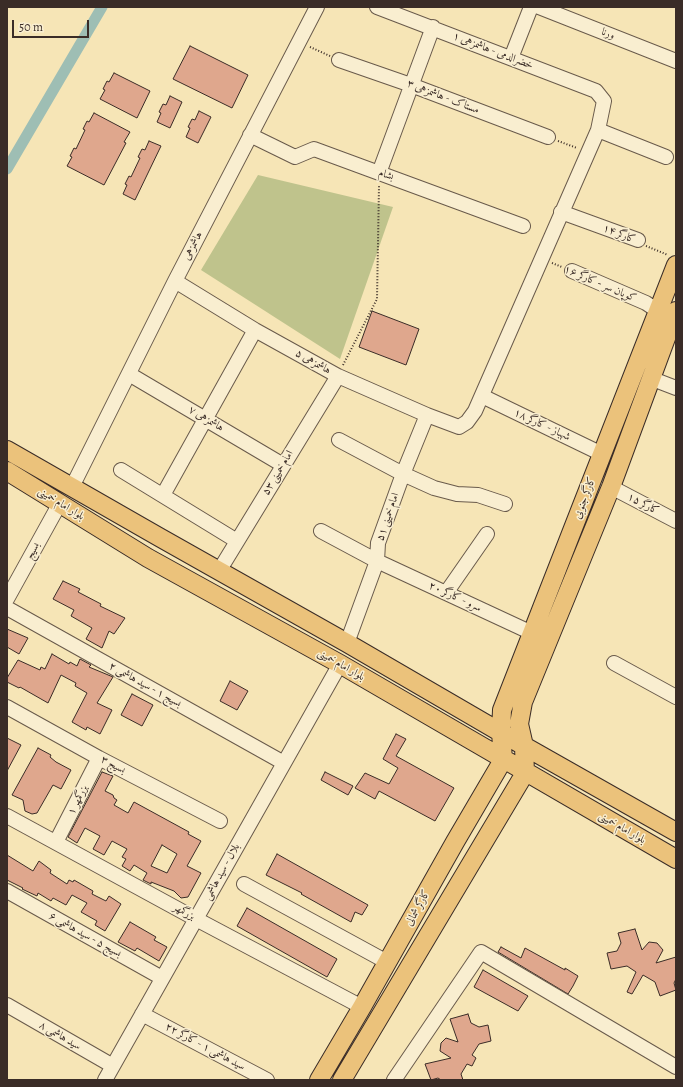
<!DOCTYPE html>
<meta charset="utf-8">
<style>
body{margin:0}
#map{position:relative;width:683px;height:1087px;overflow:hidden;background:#f6e5b6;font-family:Alegreya,serif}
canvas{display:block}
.frame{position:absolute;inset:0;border:8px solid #3a2c27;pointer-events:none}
.scale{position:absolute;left:12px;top:20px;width:77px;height:18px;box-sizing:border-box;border:2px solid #3a2c27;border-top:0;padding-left:5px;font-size:12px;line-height:14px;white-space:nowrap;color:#3a2c27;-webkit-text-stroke:3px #f9eed0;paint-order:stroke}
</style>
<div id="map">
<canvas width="683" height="1087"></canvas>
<div class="frame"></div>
<div class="scale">50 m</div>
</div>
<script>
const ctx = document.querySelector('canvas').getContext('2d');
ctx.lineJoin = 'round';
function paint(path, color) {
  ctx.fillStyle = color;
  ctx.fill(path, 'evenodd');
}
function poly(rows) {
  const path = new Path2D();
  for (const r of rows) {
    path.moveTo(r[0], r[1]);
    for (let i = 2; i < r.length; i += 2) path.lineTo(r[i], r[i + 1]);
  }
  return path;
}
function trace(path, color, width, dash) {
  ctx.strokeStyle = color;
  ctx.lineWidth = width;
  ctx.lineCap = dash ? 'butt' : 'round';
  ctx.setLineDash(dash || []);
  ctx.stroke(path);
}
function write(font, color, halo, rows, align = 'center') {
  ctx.font = font + ' Alegreya,Amiri,serif';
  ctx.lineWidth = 3;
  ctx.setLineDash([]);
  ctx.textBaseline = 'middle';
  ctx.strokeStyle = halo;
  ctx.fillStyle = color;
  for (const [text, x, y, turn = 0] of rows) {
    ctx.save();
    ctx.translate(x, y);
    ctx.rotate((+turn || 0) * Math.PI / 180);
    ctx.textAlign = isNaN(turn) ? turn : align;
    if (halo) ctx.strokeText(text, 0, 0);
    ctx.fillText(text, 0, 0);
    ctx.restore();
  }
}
const green = poly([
 [258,175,393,207,340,359,201,270]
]);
const canal = poly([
 [7,169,102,7]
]);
const building = poly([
 [190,46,248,75,232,108,173,79,190,46],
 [114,73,150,91,137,118,100,99,105,90,103,89,107,81,109,82,114,73],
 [170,96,182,102,170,128,157,122,161,113,159,112,163,104,166,105,170,96],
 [199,111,211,117,198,143,186,137,190,128,188,127,192,119,195,120,199,111],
 [94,113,130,132,124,142,126,143,104,185,67,166,72,157,70,156,74,148,76,149,85,130,83,129,87,121,89,122,94,113],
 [149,141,161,146,135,200,123,194,127,185,125,184,129,176,131,177,140,158,138,157,142,149,145,150,149,141],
 [372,311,419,329,406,365,359,347,372,311],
 [63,581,80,589,78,592,101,604,100,606,125,618,114,634,109,631,102,648,86,639,92,628,71,616,74,610,53,599,63,581],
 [7,629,28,638,19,654,7,647,7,629],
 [52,654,69,664,70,662,77,666,80,659,91,665,89,667,113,677,97,703,112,710,100,734,87,727,86,730,72,722,87,693,75,686,76,683,61,675,48,703,20,687,19,688,7,682,7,678,18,660,40,670,41,667,45,669,52,654],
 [230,681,248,691,237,710,220,701,230,681],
 [132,694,153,705,142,726,121,715,132,694],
 [396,734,406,739,396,756,454,788,435,821,379,791,375,799,355,788,365,773,389,784,398,768,383,759,396,734],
 [7,738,21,745,7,771,7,738],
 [38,748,51,755,50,757,56,762,71,770,61,789,53,785,37,813,32,814,25,811,23,800,12,795,38,748],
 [102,772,113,776,105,791,113,795,114,798,117,800,114,805,128,813,134,802,189,832,188,834,201,841,187,866,201,873,188,897,181,898,174,891,151,882,151,884,143,880,147,873,134,865,130,871,122,866,126,859,122,857,127,849,112,841,104,855,93,849,100,836,85,828,77,843,68,837,102,772],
 [162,845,177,854,167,873,151,866,162,845],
 [325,772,353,786,348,795,321,780,325,772],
 [277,854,368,905,362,915,355,912,351,922,301,894,302,893,266,875,277,854],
 [7,855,33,871,39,861,51,870,50,873,67,884,69,880,73,882,74,880,93,891,92,894,106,901,109,896,121,904,105,931,95,925,97,921,81,912,87,903,72,895,66,905,53,898,51,901,38,893,37,896,22,889,23,888,7,880,7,855],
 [247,908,337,959,327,977,237,926,247,908],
 [130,922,156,937,154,940,167,947,159,961,137,948,135,951,118,942,130,922],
 [635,929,642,950,649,942,657,943,663,950,656,963,676,957,676,979,674,983,676,990,660,996,655,982,643,975,632,994,627,992,636,972,627,966,611,969,607,953,617,951,621,943,618,933,635,929],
 [501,947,521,958,525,948,565,970,565,968,578,976,573,986,568,994,498,952,501,947],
 [483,970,528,996,518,1011,474,987,483,970],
 [468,1014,471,1023,479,1027,488,1025,491,1041,479,1044,472,1055,476,1058,472,1066,467,1064,461,1074,463,1080,441,1080,438,1078,431,1080,425,1064,451,1058,440,1051,441,1043,446,1038,458,1042,450,1019,468,1014]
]);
const path = poly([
 [310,47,330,56],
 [558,141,577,148],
 [646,246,668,255],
 [552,263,562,267],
 [343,365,377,299,379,186]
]);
const minor = poly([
 [539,7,676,61],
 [511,58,531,7],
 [339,60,411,85,548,137],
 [598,130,666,157],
 [250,135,295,157,314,149,523,226],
 [379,173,433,27],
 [561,212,638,240],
 [572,271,646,303,658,311],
 [175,281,255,330,338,376,427,415,459,427,467,422,475,411,598,130,604,101,596,91,377,7],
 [129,374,283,465],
 [650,378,676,388],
 [482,396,602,454],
 [339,440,403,474,434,488,457,494,478,495,505,504],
 [121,470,237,541],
 [72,487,175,281,317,7],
 [611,487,676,521],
 [163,495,255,330],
 [321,531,377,561,532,633],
 [219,571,338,376],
 [446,593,487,534],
 [7,599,60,503],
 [7,608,284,763],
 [347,643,377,561,378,543,403,474,427,415],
 [614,663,676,697],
 [7,707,99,758,220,821],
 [7,816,196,919,362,1007],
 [56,842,99,758],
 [244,884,387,962],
 [7,891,162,978],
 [7,1005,113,1066],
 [142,1014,267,1080],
 [105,1080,340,664],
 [394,1080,481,952,676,1067]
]);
const major = poly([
 [7,450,159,537,347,643,524,746,676,832],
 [7,471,148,558,340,664,676,859],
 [319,1080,362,1007,455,842,503,760,501,732,502,710,676,265],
 [342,1080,525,773,524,746,519,724,523,702,611,487,676,311]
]);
const streetNames = [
 ["ورنا",608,34,21],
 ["خضرالدمی - هاشمزهی ۱",493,51,21],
 ["مستاک - هاشمزهی ۳",443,97,21],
 ["بشام",386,175,20],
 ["کارگر ۱۴",619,234,22],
 ["هاشمزهی",193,246,-63],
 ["کوپان سر - کارگر ۱۶",600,284,23],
 ["هاشمزهی ۵",313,362,30],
 ["هاشمزهی ۷",206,419,31],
 ["شهباز - کارگر ۱۸",542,425,25],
 ["امام خمینی ۵۳",278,473,-59],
 ["کارگر جنوبی",585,498,-69],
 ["بلوار امام خمینی",61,504,32],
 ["کارگر ۱۵",643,504,28],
 ["امام خمینی ۵۱",388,517,-71],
 ["بسیج",33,551,-61],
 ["سرو - کارگر ۲۰",455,597,25],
 ["بلوار امام خمینی",341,665,30],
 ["بسیج ۱ - سید هاشمی ۲",145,685,29],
 ["بسیج ۳",113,765,28],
 ["بزرگمهر ۱",78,800,-63],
 ["بلوار امام خمینی",622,828,30],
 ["بلال - سید هاشمی",222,872,-61],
 ["کارگر شمالی",418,908,-61],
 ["بزرگمهر",184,912,29],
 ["بسیج ۵ - سید هاشمی ۶",85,935,29],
 ["سید هاشمی ۸",60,1036,30],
 ["سید هاشمی ۱ - کارگر ۲۲",205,1047,28]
];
paint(green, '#bfc38c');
trace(canal, '#9ebeb4', 11);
paint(building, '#dfa78d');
trace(building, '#3a2c27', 1);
trace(minor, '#695a4b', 16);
trace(major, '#3a2c27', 20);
trace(path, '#3a2c27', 2, [1, 2]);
trace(minor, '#f9eed0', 14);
trace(major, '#ebc27b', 18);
write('11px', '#3a2c27', '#f9eed0', streetNames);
</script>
